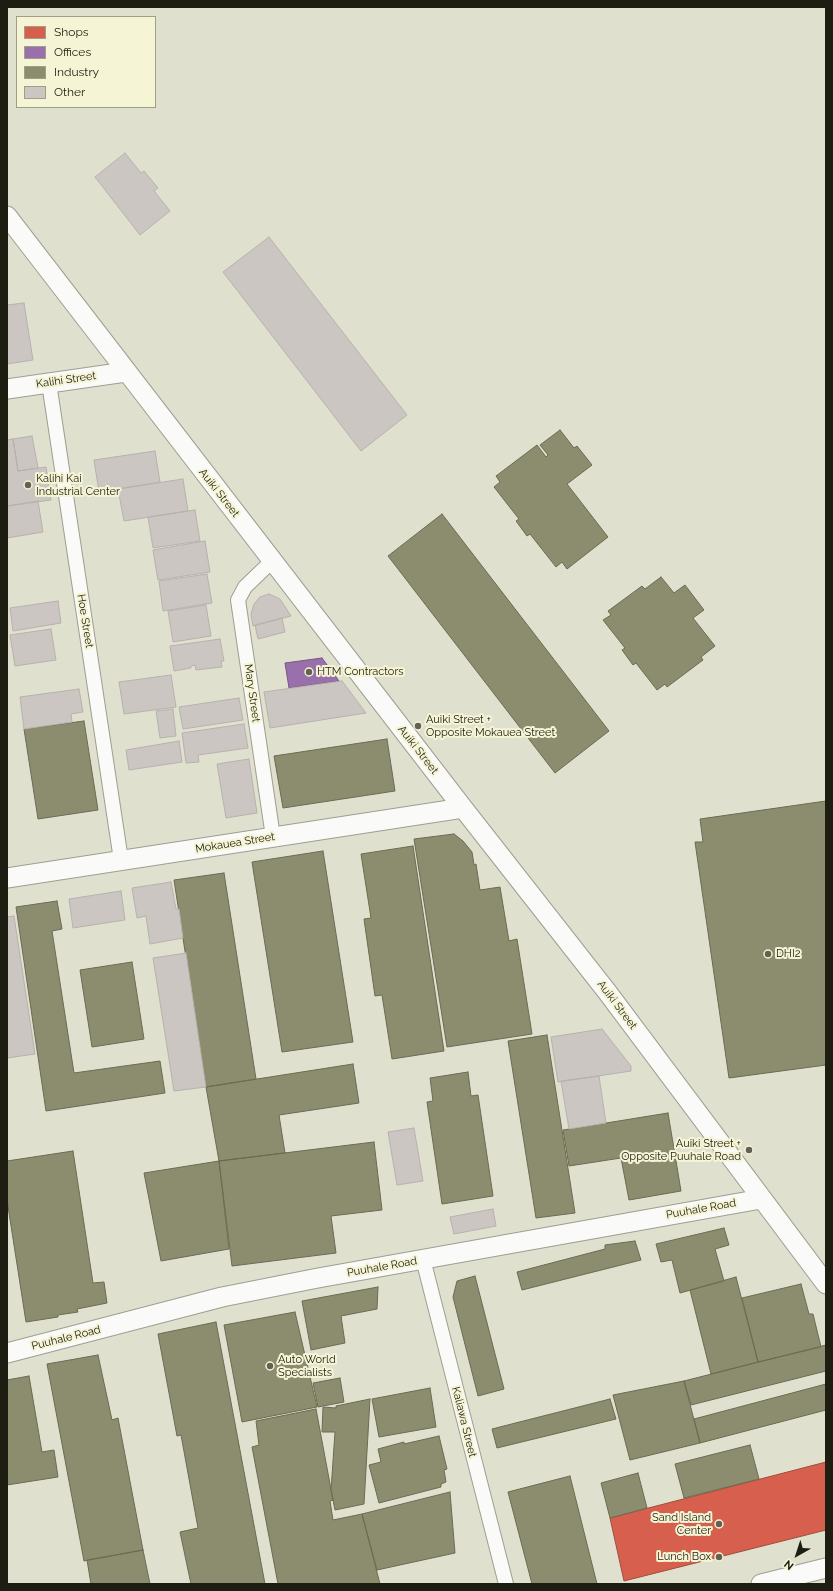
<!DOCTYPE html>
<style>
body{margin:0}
#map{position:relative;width:833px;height:1591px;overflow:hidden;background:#e0e0cf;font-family:Raleway,sans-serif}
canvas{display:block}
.frame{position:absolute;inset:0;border:8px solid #1e1d12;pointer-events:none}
.legend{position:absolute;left:16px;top:16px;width:140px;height:92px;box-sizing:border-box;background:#f5f4d5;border:1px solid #9f9e87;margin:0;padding:5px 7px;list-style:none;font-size:12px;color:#1e1d12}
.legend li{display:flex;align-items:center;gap:8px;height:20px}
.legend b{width:20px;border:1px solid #9f9e87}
.north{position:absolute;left:777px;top:1535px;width:40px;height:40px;-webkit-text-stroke:3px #f5f4d5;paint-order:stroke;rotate:219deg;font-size:11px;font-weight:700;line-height:16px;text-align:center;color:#1e1d12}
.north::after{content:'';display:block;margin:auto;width:14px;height:18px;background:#1e1d12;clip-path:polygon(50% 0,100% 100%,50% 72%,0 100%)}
</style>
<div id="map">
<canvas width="833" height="1591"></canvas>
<div class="frame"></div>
<ul class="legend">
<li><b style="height:11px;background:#d6604d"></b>Shops</li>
<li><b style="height:11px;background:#9970ab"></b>Offices</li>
<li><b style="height:11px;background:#8c8c6e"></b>Industry</li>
<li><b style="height:11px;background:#cbc6c1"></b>Other</li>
</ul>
<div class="north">N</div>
</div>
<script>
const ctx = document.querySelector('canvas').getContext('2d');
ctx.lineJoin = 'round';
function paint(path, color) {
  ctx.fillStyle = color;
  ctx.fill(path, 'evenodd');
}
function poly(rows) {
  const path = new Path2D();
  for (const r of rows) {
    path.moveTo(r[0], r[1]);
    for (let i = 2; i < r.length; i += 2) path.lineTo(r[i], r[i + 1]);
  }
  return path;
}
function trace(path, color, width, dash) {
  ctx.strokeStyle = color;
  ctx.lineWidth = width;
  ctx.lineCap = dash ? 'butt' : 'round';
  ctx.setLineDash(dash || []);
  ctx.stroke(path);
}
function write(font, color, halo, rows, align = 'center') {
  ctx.font = font + ' Raleway,sans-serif';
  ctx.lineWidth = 4;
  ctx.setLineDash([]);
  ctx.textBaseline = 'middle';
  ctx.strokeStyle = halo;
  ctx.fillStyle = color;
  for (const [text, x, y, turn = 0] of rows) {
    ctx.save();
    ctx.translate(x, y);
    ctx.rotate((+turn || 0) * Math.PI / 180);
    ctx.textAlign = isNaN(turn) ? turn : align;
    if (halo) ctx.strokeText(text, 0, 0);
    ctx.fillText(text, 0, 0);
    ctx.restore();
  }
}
const shops = poly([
 [826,1462,826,1530,624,1581,610,1518,826,1462]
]);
const offices = poly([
 [322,658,339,681,289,688,285,663,322,658]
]);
const industry = poly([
 [560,430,574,448,577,446,592,465,567,484,608,537,567,569,562,562,556,567,530,534,527,536,516,521,519,519,494,487,500,482,496,476,537,445,546,457,548,455,540,445,560,430],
 [442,514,609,731,555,773,388,556,442,514],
 [661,577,674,593,685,585,704,610,693,618,715,646,701,657,703,660,667,687,665,684,657,690,636,663,633,665,622,650,625,648,603,620,611,615,608,611,642,586,645,589,661,577],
 [84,721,98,810,38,819,24,729,84,721],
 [387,739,395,791,283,808,274,756,387,739],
 [826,801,826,1065,729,1078,695,842,703,842,700,819,826,801],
 [454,834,463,841,472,852,474,865,476,864,480,890,500,887,509,941,517,939,532,1034,447,1047,414,839,454,834],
 [413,846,444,1051,392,1059,382,995,375,996,364,919,371,918,361,854,413,846],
 [323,851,353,1042,282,1052,252,862,323,851],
 [224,873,256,1079,206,1087,174,880,224,873],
 [57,901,62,929,52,931,74,1073,160,1061,165,1093,46,1111,16,907,57,901],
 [132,962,144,1039,92,1047,80,970,132,962],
 [547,1035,575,1213,536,1218,508,1041,547,1035],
 [353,1064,359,1103,279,1115,285,1153,219,1161,206,1087,353,1064],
 [468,1072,471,1096,478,1095,493,1196,442,1204,427,1102,433,1101,430,1078,468,1072],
 [668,1113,681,1191,629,1200,621,1158,569,1166,563,1130,668,1113],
 [374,1142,382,1210,331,1216,336,1253,232,1266,219,1161,374,1142],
 [73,1151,93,1283,104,1282,107,1303,77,1309,78,1312,58,1315,58,1317,26,1322,7,1200,7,1161,73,1151],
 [219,1161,229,1249,161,1261,144,1173,219,1161],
 [724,1228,729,1245,715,1249,724,1281,680,1293,672,1260,661,1262,656,1244,724,1228],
 [635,1241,641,1260,522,1290,517,1272,605,1249,605,1245,635,1241],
 [475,1276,504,1389,478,1396,453,1297,457,1281,475,1276],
 [736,1277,758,1362,711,1374,690,1290,736,1277],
 [801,1284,809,1314,813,1314,821,1347,758,1362,742,1298,801,1284],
 [378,1287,377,1309,341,1316,345,1343,311,1350,302,1301,378,1287],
 [295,1312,317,1407,242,1422,224,1325,295,1312],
 [216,1322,265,1584,191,1584,180,1532,198,1528,181,1435,177,1436,158,1334,216,1322],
 [826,1345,826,1371,691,1405,684,1381,826,1345],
 [98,1355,112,1420,118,1418,143,1550,84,1561,47,1364,98,1355],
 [29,1376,42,1452,54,1450,58,1477,7,1485,7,1380,29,1376],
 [340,1378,344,1402,318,1407,313,1383,340,1378],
 [684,1381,700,1443,630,1460,613,1395,684,1381],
 [826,1384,826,1410,700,1443,694,1419,826,1384],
 [430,1388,436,1427,379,1437,372,1399,430,1388],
 [370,1399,364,1504,335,1510,331,1490,335,1432,322,1432,323,1407,336,1408,336,1406,370,1399],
 [610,1399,616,1419,497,1448,492,1429,610,1399],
 [316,1409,333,1500,330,1501,333,1520,362,1514,380,1584,278,1584,252,1447,259,1445,256,1421,316,1409],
 [439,1436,447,1469,444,1470,446,1482,441,1484,441,1487,379,1503,369,1465,381,1462,378,1449,404,1442,404,1444,439,1436],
 [750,1445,759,1479,684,1498,675,1464,750,1445],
 [638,1473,647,1508,610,1518,601,1483,638,1473],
 [570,1476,597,1584,532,1584,508,1492,570,1476],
 [450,1492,455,1553,377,1570,362,1514,450,1492],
 [143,1550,150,1584,91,1584,87,1560,143,1550]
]);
const building = poly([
 [125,153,141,173,144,171,158,188,154,191,170,211,140,235,95,177,125,153],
 [269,237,407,415,361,451,223,272,269,237],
 [24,303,33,360,7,364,7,305,24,303],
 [32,436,38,468,18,471,13,439,32,436],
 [13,439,18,471,46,467,51,500,7,506,7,440,13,439],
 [155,451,160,482,99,492,94,460,155,451],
 [183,479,188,511,124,521,118,489,183,479],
 [38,501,43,532,7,538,7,506,38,501],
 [195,510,200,541,153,548,148,517,195,510],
 [205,541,210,572,158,580,153,550,205,541],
 [207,574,212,603,163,611,159,581,207,574],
 [269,594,280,599,291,616,253,626,251,614,254,604,260,597,269,594],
 [58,601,61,623,13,631,10,608,58,601],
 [206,605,211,636,173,642,168,611,206,605],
 [282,618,285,632,258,639,255,625,282,618],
 [51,629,56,660,15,666,10,635,51,629],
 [220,639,224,661,221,661,222,667,196,670,195,665,191,666,191,668,174,671,170,646,220,639],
 [171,675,176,707,124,714,119,682,171,675],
 [342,681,366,713,270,728,264,692,342,681],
 [79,689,83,712,71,714,72,722,24,729,20,697,79,689],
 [239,698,243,720,183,729,179,707,239,698],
 [173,709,176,736,160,738,156,711,173,709],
 [244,724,248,748,198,755,199,762,186,763,182,733,244,724],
 [179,741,182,762,129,770,126,750,179,741],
 [249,759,257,813,226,818,217,764,249,759],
 [171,882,176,909,179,909,183,938,150,944,146,916,137,918,132,888,171,882],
 [121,891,125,920,73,928,69,899,121,891],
 [14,916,35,1054,7,1058,7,917,14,916],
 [186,953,206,1087,174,1091,153,958,186,953],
 [602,1029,631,1066,631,1071,558,1082,551,1037,602,1029],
 [599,1076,606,1123,569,1129,561,1081,599,1076],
 [414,1128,423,1181,397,1185,388,1132,414,1128],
 [493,1209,496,1226,454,1234,450,1217,493,1209]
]);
const street = poly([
 [49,383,121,860],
 [272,561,245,587,238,600,273,837],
 [423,1259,506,1584]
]);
const secondary = poly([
 [7,216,463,808,608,993,826,1284],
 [7,389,126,372],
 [7,878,463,808],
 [7,1353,222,1297,318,1278,761,1199],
 [761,1584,826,1568]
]);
const markers = [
 [28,485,4,"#626154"],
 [309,672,4,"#626154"],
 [418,726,4,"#626154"],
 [768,954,4,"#626154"],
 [749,1150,4,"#626154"],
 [270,1366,4,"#626154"],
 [719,1524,4,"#626154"],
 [719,1557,4,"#626154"]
];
const streetNames = [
 ["Kalihi Street",66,380,-8],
 ["Auiki Street",219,493,52],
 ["Hoe Street",85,621,81],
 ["Mary Street",252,693,82],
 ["Auiki Street",418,750,52],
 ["Mokauea Street",235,843,-9],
 ["Auiki Street",617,1005,53],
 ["Puuhale Road",701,1209,-10],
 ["Puuhale Road",382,1267,-10],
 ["Puuhale Road",66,1338,-14],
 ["Kaliawa Street",464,1422,76]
];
const poiNames = [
 ["Kalihi Kai",36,479],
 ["Industrial Center",36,492],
 ["HTM Contractors",317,672],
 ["Auiki Street +",426,720],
 ["Opposite Mokauea Street",426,733],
 ["DHI2",776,954],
 ["Auiki Street +",741,1144,"right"],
 ["Opposite Puuhale Road",741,1157,"right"],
 ["Auto World",278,1360],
 ["Specialists",278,1373],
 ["Sand Island",711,1518,"right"],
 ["Center",711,1531,"right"],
 ["Lunch Box",711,1557,"right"]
];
paint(shops, '#d6604d');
trace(shops, '#9f4c3b', 1);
paint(offices, '#9970ab');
trace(offices, '#74577d', 1);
paint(industry, '#8c8c6e');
trace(industry, '#6b6b52', 1);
paint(building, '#cbc6c1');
trace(building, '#b7b1ad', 1);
trace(street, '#9f9e91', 16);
trace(secondary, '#9f9e91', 21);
trace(street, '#fafaf8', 14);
trace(secondary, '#fafaf8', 19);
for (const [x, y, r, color] of markers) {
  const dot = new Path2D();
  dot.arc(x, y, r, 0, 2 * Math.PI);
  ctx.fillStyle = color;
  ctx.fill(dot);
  trace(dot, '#f5f4d5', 1.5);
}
write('11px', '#1e1d12', '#f5f4d5', streetNames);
write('11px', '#1e1d12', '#f5f4d5', poiNames, 'left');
</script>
